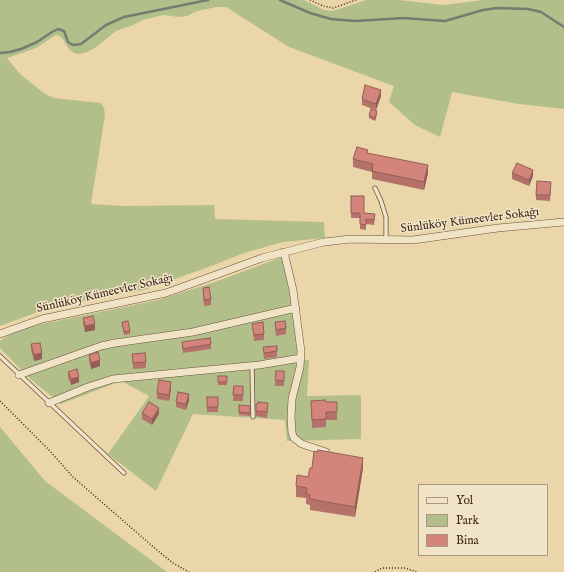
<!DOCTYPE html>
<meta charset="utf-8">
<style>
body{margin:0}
#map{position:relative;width:564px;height:572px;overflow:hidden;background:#ead6a8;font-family:"IM FELL English",serif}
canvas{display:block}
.legend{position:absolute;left:418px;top:484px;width:130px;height:72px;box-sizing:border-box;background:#f1e4c6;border:1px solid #a99781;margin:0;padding:5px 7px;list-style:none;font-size:12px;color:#3d241a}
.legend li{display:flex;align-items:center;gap:8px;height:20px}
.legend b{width:20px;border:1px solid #a99781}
</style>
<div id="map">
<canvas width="564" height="572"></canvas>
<ul class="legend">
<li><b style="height:5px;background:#f1e4c6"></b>Yol</li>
<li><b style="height:11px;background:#b2bf8b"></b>Park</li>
<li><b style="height:11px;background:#d3857b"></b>Bina</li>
</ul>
</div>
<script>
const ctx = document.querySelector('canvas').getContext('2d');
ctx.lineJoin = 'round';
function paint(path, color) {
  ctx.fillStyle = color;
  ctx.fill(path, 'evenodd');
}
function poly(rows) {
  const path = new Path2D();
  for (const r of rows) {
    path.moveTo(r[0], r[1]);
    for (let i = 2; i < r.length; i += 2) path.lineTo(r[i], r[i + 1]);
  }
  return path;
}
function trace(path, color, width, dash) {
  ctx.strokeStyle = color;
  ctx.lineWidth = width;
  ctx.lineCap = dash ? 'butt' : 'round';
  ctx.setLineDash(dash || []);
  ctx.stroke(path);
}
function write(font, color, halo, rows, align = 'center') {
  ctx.font = font + ' "IM FELL English",serif';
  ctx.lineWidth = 3;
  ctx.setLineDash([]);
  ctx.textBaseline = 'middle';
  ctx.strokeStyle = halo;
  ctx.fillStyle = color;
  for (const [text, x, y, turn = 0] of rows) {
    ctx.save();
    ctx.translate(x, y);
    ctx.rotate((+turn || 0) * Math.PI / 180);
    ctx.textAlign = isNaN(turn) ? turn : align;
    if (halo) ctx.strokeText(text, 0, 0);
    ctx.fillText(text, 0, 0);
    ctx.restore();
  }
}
const green = poly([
 [0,0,304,0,324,10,333,11,366,0,399,0,443,5,484,0,564,0,564,109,519,104,452,92,440,137,415,125,389,102,394,86,289,47,226,7,217,7,197,11,187,16,179,17,163,15,143,20,133,25,116,31,96,47,87,52,79,54,74,53,69,49,61,37,57,35,54,36,36,48,7,58,20,74,45,94,54,98,101,103,104,108,105,115,91,204,122,206,214,205,215,219,324,222,325,238,283,242,247,252,206,268,144,290,54,306,0,326],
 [282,257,292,304,299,361,309,360,307,396,361,395,361,439,287,441,285,420,193,414,156,491,108,454,149,396,121,381,61,404,28,377,0,348,0,341,4,338,14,332,32,326,158,300,215,282],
 [0,427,45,481,167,572,0,572]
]);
const stream = poly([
 [280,0,310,13,331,19,355,21,404,18,445,21,483,10,497,8,528,9,541,12,564,27],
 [0,53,10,52,21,49,37,42,52,32,58,29,64,31,68,42,71,44,74,45,81,44,106,25,124,17,208,0]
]);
const path = poly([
 [310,0,323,6,333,8,356,0],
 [0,401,50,451,73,477,158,551,173,563,189,572],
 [375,572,382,568,405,568,417,572]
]);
const service = poly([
 [375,188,381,201,386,217,386,239],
 [0,356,124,473],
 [252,366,253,417]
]);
const minor = poly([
 [284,252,293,290,301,351,300,367,292,399,291,417,292,433,294,438,302,444,326,452],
 [0,334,42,319,166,293,262,258,324,242,351,239,413,240,498,228,564,222],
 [19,375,101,346,115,343,193,332,296,308],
 [49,403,88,387,113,379,259,365,301,358]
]);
const wall = poly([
 [381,96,376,110,362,105,362,99],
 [377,114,375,121,369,118,369,115],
 [368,153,428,173,424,190,372,179,372,172,353,167,353,159],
 [512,173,533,176,529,186,512,179],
 [551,188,550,201,536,200,536,195],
 [351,196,364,213,375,219,374,225,366,224,366,230,360,229,360,218,351,218],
 [203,288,211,299,211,305,204,306,203,294],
 [83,318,95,330,85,332,83,324],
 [122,322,130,331,130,334,124,335],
 [275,322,286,328,286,334,276,336],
 [252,324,264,334,264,340,254,341],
 [182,342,211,344,211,349,183,353],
 [31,344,42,359,34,361,31,350],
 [263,347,277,351,277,357,264,359],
 [132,354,146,362,146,368,133,369],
 [89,355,100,366,91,369,89,361],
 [276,371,284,371,284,386,275,386],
 [68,372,79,382,71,385,68,378],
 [218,376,227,376,227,385,218,385],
 [234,386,243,386,243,401,233,401],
 [171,388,169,401,157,399,157,393],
 [207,397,218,397,218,412,207,412],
 [189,400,186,410,176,407,176,402],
 [311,401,337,402,337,420,326,420,326,427,312,428],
 [256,404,268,409,267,418,256,416],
 [250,406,250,416,239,415,239,412],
 [142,413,159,414,152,425,142,419],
 [363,468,355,517,310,510,310,505,306,504,306,498,296,497,296,486]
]);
const shadedWall = poly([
 [381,90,381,96,376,110,376,104],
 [377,111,377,114,375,121,375,118],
 [428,165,428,173,424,190,424,182],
 [533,170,533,176,529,186,529,180],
 [95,324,95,330,85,332,85,326],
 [42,353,42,359,34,361,34,355],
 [100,360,100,366,91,369,91,363],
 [79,377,79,382,71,385,71,379],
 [171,382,171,388,169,401,169,395],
 [189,394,189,400,186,410,186,404],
 [159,408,159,414,152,425,152,419],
 [363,458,363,468,355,517,355,507]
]);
const building = poly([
 [365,85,381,90,376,104,362,99,365,85],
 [371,109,377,111,375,118,369,115,371,109],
 [357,147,368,150,367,153,428,165,424,182,372,171,373,164,353,159,357,147],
 [517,163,533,170,529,180,512,173,517,163],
 [537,181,551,182,550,195,536,195,537,181],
 [351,196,364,196,364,213,375,214,374,220,366,219,366,225,360,224,360,213,351,213,351,196],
 [209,287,211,299,204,300,203,288,209,287],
 [93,316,95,324,85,326,83,318,93,316],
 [128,321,130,331,124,332,122,322,128,321],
 [285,321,286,328,276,330,275,322,285,321],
 [263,322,264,334,254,335,252,324,263,322],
 [210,338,211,344,183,349,182,342,210,338],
 [40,343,42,353,34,355,31,344,40,343],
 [277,346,277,351,264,353,263,347,277,346],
 [98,352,100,360,91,363,89,355,98,352],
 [145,353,146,362,133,363,132,354,145,353],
 [77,369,79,377,71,379,68,372,77,369],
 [276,371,284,371,284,381,275,380,276,371],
 [218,376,227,376,227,382,218,382,218,376],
 [159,380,171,382,169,395,157,393,159,380],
 [234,386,243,386,243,395,233,395,234,386],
 [178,392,189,394,186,404,176,402,178,392],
 [207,397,218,397,218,407,207,407,207,397],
 [325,400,326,402,337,402,337,412,326,412,326,419,312,420,311,401,325,400],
 [149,402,159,408,152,419,142,413,149,402],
 [258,402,268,403,267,412,256,411,256,404,258,404,258,402],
 [239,405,250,406,250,413,239,412,239,405],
 [318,450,363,458,355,507,310,499,310,495,306,493,307,488,296,486,297,475,308,477,310,468,312,468,314,451,318,452,318,450]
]);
const streetNames = [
 ["Sünlüköy Kümeevler Sokağı",470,221,-7],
 ["Sünlüköy Kümeevler Sokağı",105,294,-13]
];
paint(green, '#b2bf8b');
trace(stream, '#747d70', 2.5);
trace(service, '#68503e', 5);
trace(minor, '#68503e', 8);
trace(path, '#3d241a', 1.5, [1, 2]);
trace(service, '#f1e4c6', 3.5);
trace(minor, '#f1e4c6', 7);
paint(wall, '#b5726a');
paint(shadedWall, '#945d56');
paint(building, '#d3857b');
trace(building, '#945d56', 1);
write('12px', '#3d241a', '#f1e4c6', streetNames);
</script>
